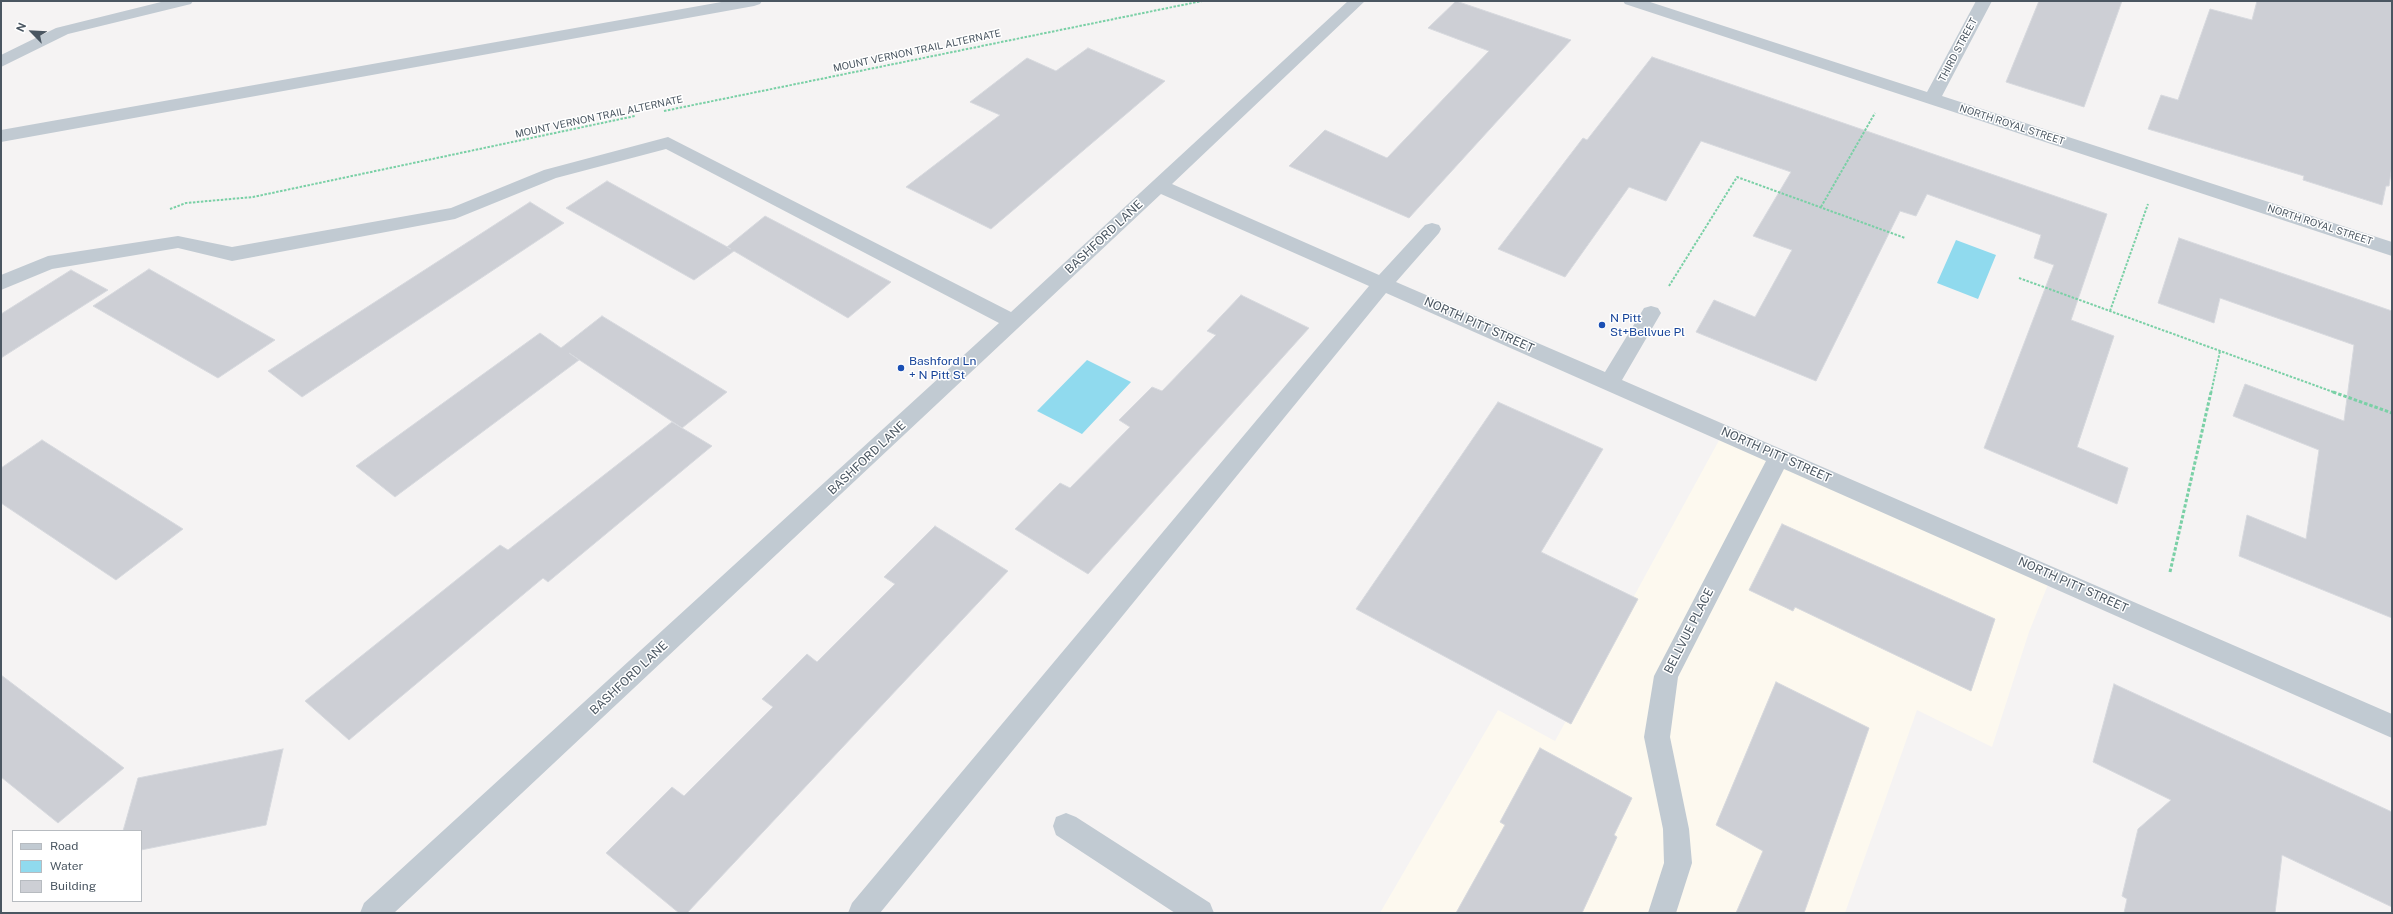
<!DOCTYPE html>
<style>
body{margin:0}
#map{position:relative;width:2393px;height:914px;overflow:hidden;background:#f5f3f3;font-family:"Public Sans",sans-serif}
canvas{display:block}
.frame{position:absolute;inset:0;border:2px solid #4a5661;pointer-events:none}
.legend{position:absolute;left:12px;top:830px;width:130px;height:72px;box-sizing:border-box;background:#fff;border:1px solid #b7bbc0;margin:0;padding:5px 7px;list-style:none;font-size:12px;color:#4a5661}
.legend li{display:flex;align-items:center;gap:8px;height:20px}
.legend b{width:20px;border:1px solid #b7bbc0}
.north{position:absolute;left:12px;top:12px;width:40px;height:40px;-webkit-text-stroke:3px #fff;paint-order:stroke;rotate:294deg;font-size:11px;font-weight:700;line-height:16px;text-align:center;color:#4a5661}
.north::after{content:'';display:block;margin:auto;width:14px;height:18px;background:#4a5661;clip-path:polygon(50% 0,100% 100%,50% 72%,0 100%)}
</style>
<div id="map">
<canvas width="2393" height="914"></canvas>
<div class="frame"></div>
<ul class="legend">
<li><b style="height:5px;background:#c1cad2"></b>Road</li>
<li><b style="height:11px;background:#90daee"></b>Water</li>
<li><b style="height:11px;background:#cdcfd5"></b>Building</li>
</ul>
<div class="north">N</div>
</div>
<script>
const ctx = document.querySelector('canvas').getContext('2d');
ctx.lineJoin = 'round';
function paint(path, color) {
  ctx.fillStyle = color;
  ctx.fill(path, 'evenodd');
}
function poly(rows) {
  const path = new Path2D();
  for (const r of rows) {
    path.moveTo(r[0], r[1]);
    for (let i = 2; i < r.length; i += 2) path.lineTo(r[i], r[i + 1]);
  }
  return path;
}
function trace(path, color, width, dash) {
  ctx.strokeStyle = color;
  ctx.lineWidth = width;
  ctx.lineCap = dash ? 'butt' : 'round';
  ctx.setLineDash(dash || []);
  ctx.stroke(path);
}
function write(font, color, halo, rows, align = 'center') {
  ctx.font = font + ' "Public Sans",sans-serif';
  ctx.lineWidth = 3;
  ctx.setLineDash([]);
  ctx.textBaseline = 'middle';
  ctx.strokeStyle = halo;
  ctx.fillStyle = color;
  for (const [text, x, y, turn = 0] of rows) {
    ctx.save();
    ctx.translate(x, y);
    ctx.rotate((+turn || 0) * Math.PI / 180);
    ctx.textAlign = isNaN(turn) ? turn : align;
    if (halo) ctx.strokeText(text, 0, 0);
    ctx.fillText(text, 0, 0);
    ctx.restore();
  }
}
const commercial = poly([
 [1723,433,2051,577,2029,632,1992,747,1917,710,1845,913,1380,913,1498,710,1555,741]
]);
const water = poly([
 [1956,240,1996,255,1978,299,1937,283],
 [1087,360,1131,382,1082,434,1037,411]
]);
const building = poly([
 [1456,1,1571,40,1409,218,1289,166,1325,130,1387,158,1489,51,1428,28,1456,1],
 [2039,1,2122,1,2084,107,2006,82,2039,1],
 [2257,1,2392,1,2392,165,2389,186,2386,186,2382,205,2303,180,2304,176,2148,129,2161,95,2178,100,2210,9,2252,20,2257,1],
 [1088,48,1165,81,991,229,906,187,1000,115,970,102,1027,58,1056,71,1088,48],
 [1652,57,2107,214,2071,320,2114,336,2077,447,2128,468,2117,504,1984,448,2054,265,2034,258,2041,235,1927,194,1916,216,1900,211,1816,381,1696,332,1714,300,1755,317,1792,250,1753,236,1791,172,1701,141,1666,201,1629,187,1565,277,1498,249,1583,138,1587,140,1652,57],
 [607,181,731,249,727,247,765,216,891,282,848,318,734,251,694,280,566,208,607,181],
 [530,202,564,223,302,397,268,371,530,202],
 [2179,238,2392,311,2392,618,2239,556,2247,515,2306,539,2319,450,2233,416,2245,384,2344,421,2354,345,2220,298,2214,323,2158,303,2179,238],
 [149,269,275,340,218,378,93,306,149,269],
 [71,270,108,290,1,358,1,314,71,270],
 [1241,295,1309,328,1088,574,1015,529,1060,483,1070,488,1130,427,1119,420,1152,387,1162,391,1216,335,1207,331,1241,295],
 [602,316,727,392,682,428,569,353,579,360,395,497,356,466,540,333,561,348,602,316],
 [1498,402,1603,449,1541,552,1638,599,1571,724,1356,609,1498,402],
 [672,422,712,446,548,582,543,578,349,740,305,701,500,545,508,550,672,422],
 [42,440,183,529,116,580,1,503,1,468,42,440],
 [1782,524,1995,619,1971,691,1795,607,1793,611,1749,590,1782,524],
 [935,526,1008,571,687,913,679,913,606,853,672,787,684,796,773,707,762,699,807,654,817,662,895,584,884,577,935,526],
 [1,675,124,768,58,823,1,777,1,675],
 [1776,682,1869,728,1804,913,1736,913,1763,851,1716,825,1776,682],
 [2114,684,2392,812,2392,907,2282,855,2275,913,2124,913,2127,899,2122,896,2138,829,2171,800,2093,762,2114,684],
 [1540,748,1632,798,1614,835,1617,837,1582,913,1456,913,1505,825,1500,822,1540,748],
 [283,749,266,825,141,850,141,831,123,831,138,778,283,749]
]);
const pathFar1 = poly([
 [664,111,1202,1],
 [1821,207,1875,113],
 [170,209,186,203,253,197,635,116],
 [2019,278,2336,393],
 [1669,286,1737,177,1905,238],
 [2110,311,2148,204],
 [2211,393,2220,351]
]);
const path = poly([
 [2333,392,2392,413],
 [2170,572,2211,392]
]);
const minor = poly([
 [165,1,193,1,191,4,68,34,1,67,1,55,56,28,165,1],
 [727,1,762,1,760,4,754,6,1,142,1,130,727,1],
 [1348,1,1365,1,1172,184,1379,275,1425,225,1432,223,1439,225,1441,229,1439,233,1396,282,1605,372,1644,308,1651,306,1658,308,1661,313,1622,380,2392,714,2392,738,1784,469,1678,677,1670,737,1689,829,1692,863,1676,913,1648,913,1664,863,1663,829,1644,737,1654,676,1766,461,1386,293,880,913,848,913,852,903,1369,286,1161,194,394,913,360,913,364,903,999,323,666,149,556,178,455,219,232,261,178,248,52,269,1,290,1,275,48,256,178,236,232,247,451,208,544,170,668,137,1011,312,1348,1],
 [1623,1,1647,1,1927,92,1976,1,1992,1,1942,96,2392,242,2392,256,1625,4,1623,1],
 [1066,813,1076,817,1210,903,1214,913,1175,913,1056,835,1053,826,1056,817,1066,813]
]);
const markers = [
 [1602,325,4,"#1a4fb4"],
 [901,368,4,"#1a4fb4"]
];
const farStreetnames = [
 ["THIRD STREET",1958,50,-62],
 ["MOUNT VERNON TRAIL ALTERNATE",917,51,-12],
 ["MOUNT VERNON TRAIL ALTERNATE",599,117,-12],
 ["NORTH ROYAL STREET",2012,125,18],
 ["NORTH ROYAL STREET",2320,225,18]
];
const streetNames = [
 ["BASHFORD LANE",1104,237,-43],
 ["NORTH PITT STREET",1479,325,24],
 ["NORTH PITT STREET",1776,455,24],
 ["BASHFORD LANE",867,458,-43],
 ["NORTH PITT STREET",2073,585,24],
 ["BELLVUE PLACE",1689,631,-63],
 ["BASHFORD LANE",629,678,-43]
];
const transitNames = [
 ["N Pitt",1610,318],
 ["St+Bellvue Pl",1610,332],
 ["Bashford Ln",909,361],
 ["+ N Pitt St",909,375]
];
paint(commercial, '#fdf9ef');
paint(water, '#90daee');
paint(building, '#cdcfd5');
trace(building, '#d7d9de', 1);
trace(pathFar1, '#7ad0a6', 2, [2.5, 1.5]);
trace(path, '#7ad0a6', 3, [3.5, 2]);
paint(minor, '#c1cad2');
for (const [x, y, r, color] of markers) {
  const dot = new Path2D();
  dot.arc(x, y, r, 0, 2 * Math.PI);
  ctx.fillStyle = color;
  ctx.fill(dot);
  trace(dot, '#fff', 1.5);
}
write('10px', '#4a5661', '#fff', farStreetnames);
write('12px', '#4a5661', '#fff', streetNames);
write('12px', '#164399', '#fff', transitNames, 'left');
</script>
